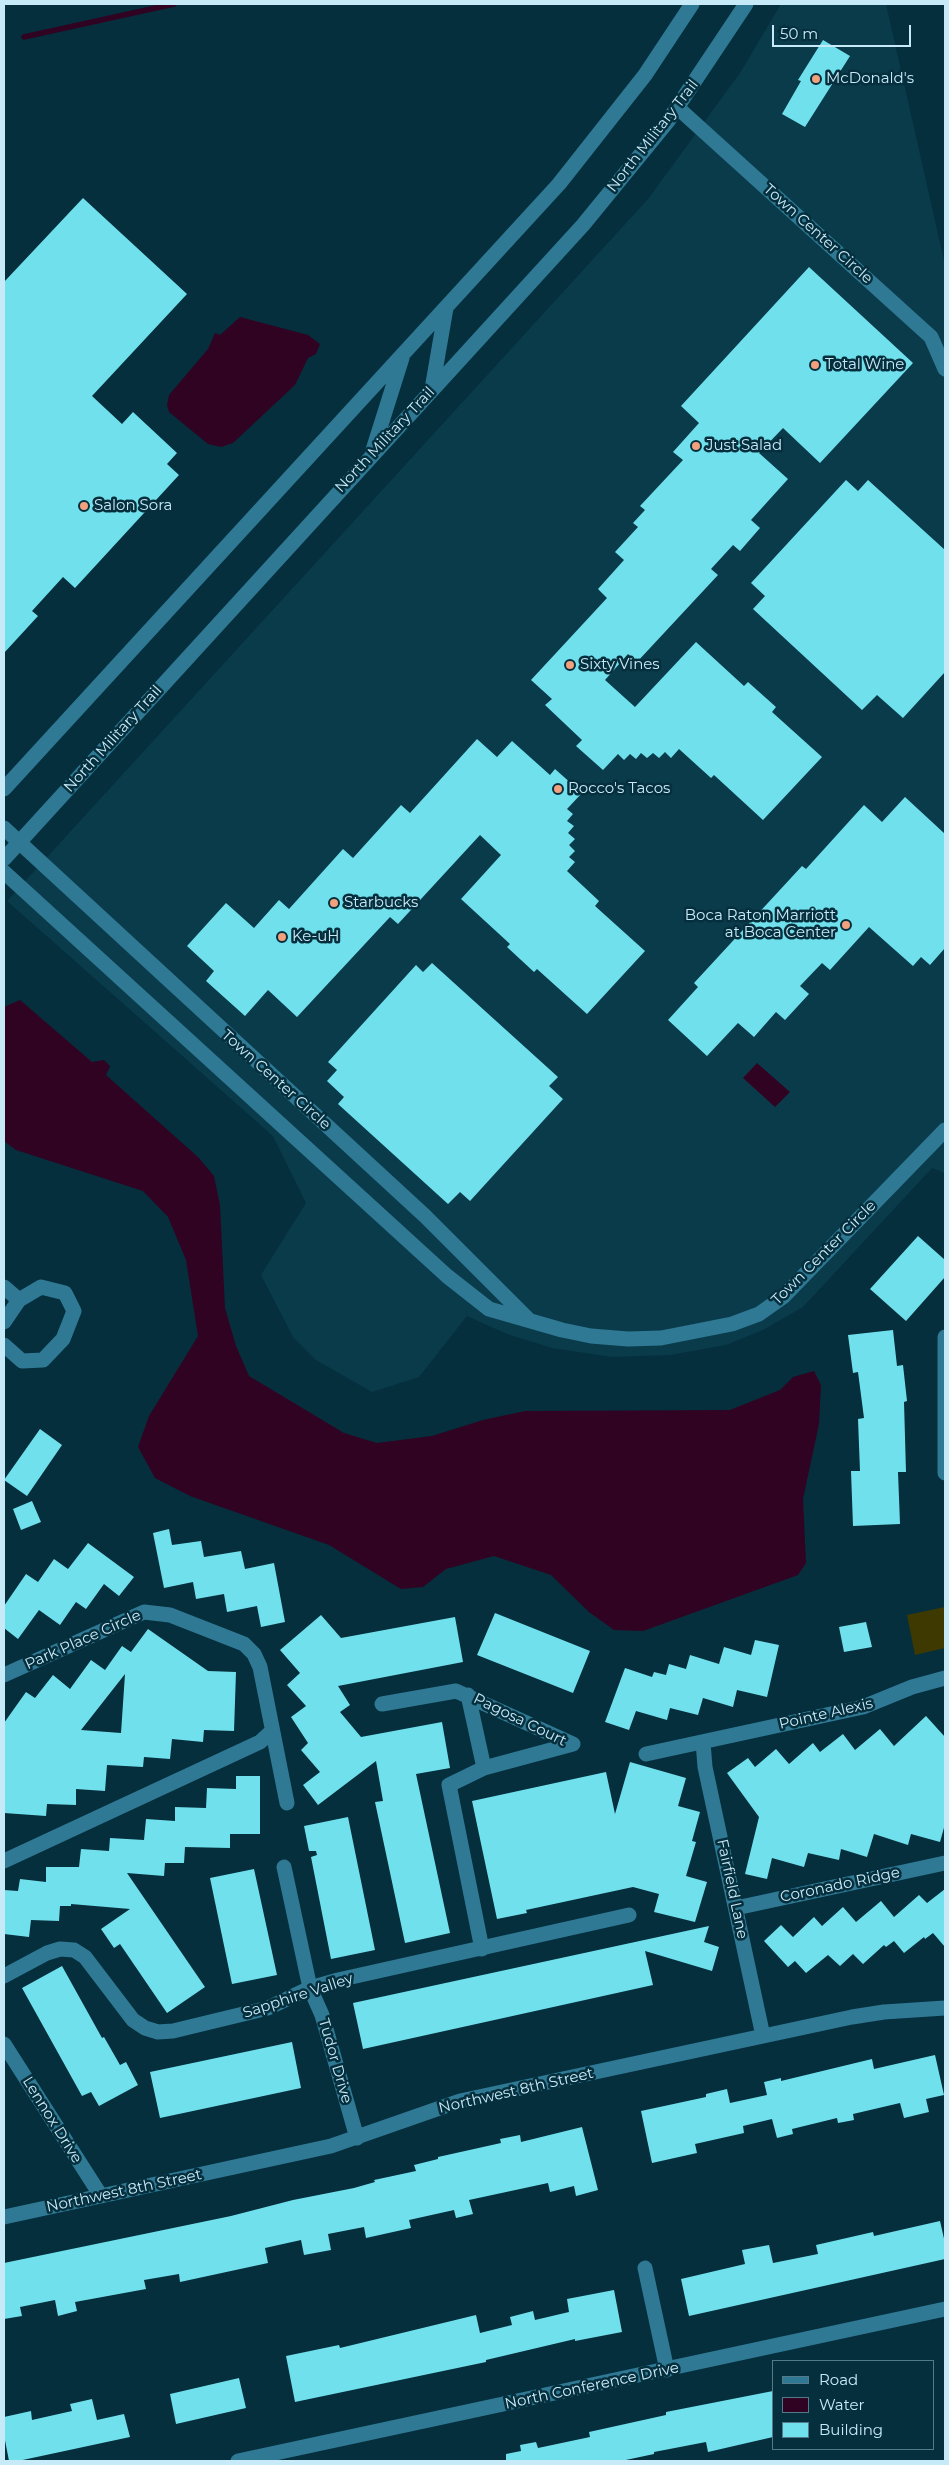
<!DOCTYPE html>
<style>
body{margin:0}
#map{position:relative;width:949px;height:2465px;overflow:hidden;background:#052f3d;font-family:Montserrat,sans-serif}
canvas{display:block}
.frame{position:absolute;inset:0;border:5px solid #c7eaf9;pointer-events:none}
.legend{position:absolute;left:772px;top:2360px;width:162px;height:90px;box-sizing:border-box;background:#052f3d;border:1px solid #537a88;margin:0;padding:6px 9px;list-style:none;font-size:15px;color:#c7eaf9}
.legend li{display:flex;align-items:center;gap:10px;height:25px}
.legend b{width:25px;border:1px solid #537a88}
.scale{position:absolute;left:772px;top:25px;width:139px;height:22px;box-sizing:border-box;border:2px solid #c7eaf9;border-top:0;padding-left:6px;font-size:15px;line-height:18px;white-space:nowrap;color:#c7eaf9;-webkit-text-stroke:4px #052f3d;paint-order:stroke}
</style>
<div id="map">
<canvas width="949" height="2465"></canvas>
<div class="frame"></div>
<ul class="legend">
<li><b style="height:6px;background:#2f7994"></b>Road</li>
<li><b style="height:14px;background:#310322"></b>Water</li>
<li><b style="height:14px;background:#71e0ed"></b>Building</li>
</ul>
<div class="scale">50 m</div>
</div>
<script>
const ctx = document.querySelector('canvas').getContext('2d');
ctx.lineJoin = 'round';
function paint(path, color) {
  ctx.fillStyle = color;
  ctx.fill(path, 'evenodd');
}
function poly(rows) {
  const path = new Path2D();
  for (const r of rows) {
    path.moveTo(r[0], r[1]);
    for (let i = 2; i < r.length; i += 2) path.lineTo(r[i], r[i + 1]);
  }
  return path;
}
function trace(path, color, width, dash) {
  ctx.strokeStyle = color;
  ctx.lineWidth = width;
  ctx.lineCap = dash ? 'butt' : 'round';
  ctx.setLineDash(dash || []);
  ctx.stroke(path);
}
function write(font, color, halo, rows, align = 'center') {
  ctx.font = font + ' Montserrat,sans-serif';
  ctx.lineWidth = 5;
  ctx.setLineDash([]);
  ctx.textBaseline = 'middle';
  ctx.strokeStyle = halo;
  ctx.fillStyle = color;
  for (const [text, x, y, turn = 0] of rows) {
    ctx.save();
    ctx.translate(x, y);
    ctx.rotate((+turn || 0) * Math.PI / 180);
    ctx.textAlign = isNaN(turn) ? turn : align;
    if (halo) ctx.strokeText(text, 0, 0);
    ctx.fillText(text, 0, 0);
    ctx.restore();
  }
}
const built = poly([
 [781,4,886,4,945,265,945,1173,932,1168,803,1307,763,1330,726,1345,670,1355,612,1357,552,1348,507,1334,467,1316,419,1377,372,1392,316,1360,293,1337,261,1275,306,1203,273,1136,7,901,648,199,740,73]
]);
const green = poly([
 [945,1607,945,1648,915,1655,907,1615]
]);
const water = poly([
 [240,317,308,335,320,344,316,354,308,358,295,385,233,443,221,447,208,444,169,412,167,405,169,395,208,349,215,333,220,335],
 [20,1000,92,1062,104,1060,110,1066,106,1075,199,1158,214,1176,220,1205,225,1308,236,1346,249,1376,344,1433,377,1443,432,1436,483,1420,525,1411,730,1410,780,1390,793,1377,814,1371,821,1385,819,1424,803,1499,806,1563,798,1575,643,1631,614,1630,589,1612,551,1575,494,1556,446,1569,423,1587,401,1589,329,1545,190,1496,155,1478,138,1447,149,1416,198,1336,186,1260,168,1217,143,1191,16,1150,4,1141,4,1007],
 [757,1063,790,1092,775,1107,743,1078]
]);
const stream = poly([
 [24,37,174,4]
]);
const building = poly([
 [823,40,850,56,805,127,782,114,801,81,798,80],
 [83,198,187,294,92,396,122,424,133,412,177,453,167,464,179,475,75,588,63,577,32,611,38,616,4,653,4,282],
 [809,267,913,363,820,463,783,428,759,453,788,479,751,520,760,528,740,551,733,545,711,569,718,575,637,662,628,654,605,680,635,707,696,642,744,686,748,682,776,707,772,712,822,757,763,820,714,775,711,778,679,749,671,758,665,752,659,758,653,753,647,758,641,753,636,759,630,754,624,760,618,754,603,770,576,746,582,740,545,705,552,699,531,680,607,598,598,589,624,560,615,552,638,527,633,523,645,510,640,506,683,460,673,452,699,423,681,406],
 [846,480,858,491,868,480,945,550,945,672,903,718,877,695,862,710,753,609,765,596,751,583],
 [477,739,497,757,512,741,550,775,555,769,582,793,567,809,573,814,567,821,574,826,568,833,575,839,569,845,575,851,569,857,575,862,567,871,599,901,595,906,645,951,587,1014,537,969,534,972,507,947,510,944,461,899,501,855,480,835,398,924,390,917,297,1017,268,990,245,1016,206,981,214,971,187,946,226,903,254,928,279,900,289,909,343,849,353,858,401,805,410,813],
 [905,797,945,834,945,948,930,965,921,957,913,966,869,927,830,970,822,963,800,986,809,994,785,1020,776,1012,754,1037,738,1023,707,1056,668,1020,698,987,694,983,802,866,806,869,864,805,882,822],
 [432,963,558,1077,549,1086,563,1099,470,1201,460,1192,448,1204,338,1104,344,1097,327,1081,337,1070,328,1062,416,965,423,972],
 [918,1236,945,1260,945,1277,906,1321,870,1289],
 [893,1330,897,1366,903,1365,907,1401,904,1402,906,1472,898,1472,900,1524,853,1526,851,1471,860,1471,858,1419,864,1418,858,1372,853,1373,848,1335],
 [40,1429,62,1445,27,1496,4,1480],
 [32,1501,41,1522,21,1530,13,1509],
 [169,1529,172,1545,201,1541,204,1557,241,1551,245,1569,274,1563,285,1622,261,1627,257,1606,227,1612,224,1594,196,1599,193,1582,164,1588,153,1533],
 [88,1543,134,1577,119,1596,104,1584,86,1609,76,1602,60,1625,39,1610,18,1639,4,1628,4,1606,26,1574,38,1582,54,1559,68,1569],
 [495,1613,590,1651,573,1693,477,1655],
 [321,1615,341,1638,455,1617,463,1662,338,1686,350,1705,340,1712,361,1737,442,1722,450,1768,416,1774,450,1933,405,1943,375,1802,383,1801,376,1761,318,1805,303,1785,320,1772,301,1750,308,1743,291,1717,306,1706,287,1685,300,1673,280,1650],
 [866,1622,872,1647,844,1652,839,1627],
 [148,1629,208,1671,236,1672,234,1731,204,1730,203,1742,172,1739,170,1759,144,1757,143,1767,107,1765,105,1791,76,1789,76,1805,47,1804,46,1816,4,1813,4,1723,26,1692,35,1698,53,1675,70,1689,91,1660,105,1670,122,1646,131,1652],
 [125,1674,121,1733,81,1730],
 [755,1640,779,1645,767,1697,737,1690,733,1707,703,1698,698,1715,670,1708,667,1720,636,1711,629,1730,605,1722,625,1668,652,1677,654,1672,666,1675,669,1664,686,1669,690,1655,719,1664,724,1647,751,1655],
 [926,1716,945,1737,945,1824,940,1842,911,1834,908,1845,874,1834,867,1857,841,1849,839,1860,808,1853,804,1867,772,1858,767,1879,745,1874,759,1817,727,1773,748,1758,755,1767,776,1749,789,1764,813,1743,820,1752,843,1734,855,1750,880,1729,894,1746],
 [630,1762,686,1778,678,1806,700,1812,692,1841,696,1842,686,1876,707,1882,695,1922,654,1912,659,1894,633,1887,526,1910,527,1913,497,1919,472,1801,606,1772,615,1814],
 [236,1776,260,1776,260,1834,230,1834,230,1848,185,1847,184,1863,165,1863,164,1876,127,1873,205,1987,167,2013,120,1944,114,1948,101,1929,130,1909,71,1904,71,1906,60,1906,59,1921,31,1920,29,1937,4,1934,4,1890,18,1891,20,1879,46,1882,46,1867,79,1867,81,1849,109,1851,110,1838,144,1840,146,1819,175,1821,175,1807,206,1808,207,1788,236,1789],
 [348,1817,375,1950,331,1959,311,1857,317,1855,316,1851,309,1851,304,1826],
 [254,1869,277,1975,232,1984,210,1878],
 [945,1889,945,1947,933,1933,925,1939,924,1937,904,1953,894,1941,886,1947,884,1945,863,1964,853,1954,840,1966,828,1955,806,1973,795,1961,788,1967,764,1941,781,1925,793,1937,814,1917,822,1926,843,1907,856,1922,881,1901,894,1917,919,1895,927,1903],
 [709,1926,704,1942,719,1947,712,1971,645,1951,653,1985,363,2049,353,2003],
 [62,1966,102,2038,104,2037,120,2065,126,2062,138,2085,99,2106,91,2092,82,2096,22,1988],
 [292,2042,301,2088,160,2118,150,2072],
 [935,2055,944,2095,926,2099,929,2112,904,2118,900,2103,853,2114,854,2120,838,2123,837,2118,792,2129,793,2134,777,2138,772,2119,743,2126,744,2133,695,2144,697,2153,652,2163,641,2111,706,2097,706,2094,727,2089,730,2103,767,2095,764,2082,781,2078,781,2081,872,2059,874,2069],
 [582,2127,598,2190,576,2196,574,2186,550,2192,548,2183,469,2200,473,2214,456,2218,454,2210,409,2220,411,2228,366,2238,364,2227,328,2234,331,2250,304,2255,301,2240,265,2248,268,2263,180,2282,179,2274,144,2280,146,2289,75,2302,77,2311,58,2316,55,2300,20,2307,22,2316,4,2319,4,2263,231,2216,293,2200,354,2188,375,2182,374,2180,416,2171,414,2165,438,2159,438,2157,501,2143,500,2139,520,2135,521,2142],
 [940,2221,945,2243,945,2259,689,2316,681,2279,745,2264,742,2250,769,2245,773,2263,818,2254,816,2245,873,2232,874,2236],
 [614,2290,622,2332,575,2341,575,2339,486,2360,486,2362,295,2402,286,2356,339,2345,340,2348,476,2315,480,2333,512,2325,510,2317,533,2311,535,2320,569,2312,567,2299],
 [239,2378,246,2408,176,2424,170,2394],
 [773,2391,773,2437,708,2452,706,2442,654,2452,654,2454,621,2461,506,2461,506,2454,521,2451,520,2445,536,2442,538,2448,590,2437,589,2432,666,2415,666,2412],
 [92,2399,97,2420,124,2414,130,2437,18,2461,9,2461,4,2435,4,2417,31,2411,32,2420,72,2411,70,2404]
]);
const street = poly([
 [678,108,931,337,945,369],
 [19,842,425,1216,529,1320],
 [4,872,447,1276,489,1309,562,1330,591,1336,628,1339,661,1338,732,1324,759,1314,783,1297,945,1130],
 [4,1287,19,1300],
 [4,1322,19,1300,41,1287,65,1293,74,1311,63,1339,43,1360,22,1361,4,1345],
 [945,1337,945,1473],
 [4,1675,144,1612,170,1615,244,1644,254,1654,260,1667,287,1803],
 [468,1695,484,1768],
 [382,1704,456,1691,573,1744,484,1768,449,1785,482,1949],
 [703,1742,705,1767,763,2036],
 [646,1754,863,1707,912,1687,945,1678],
 [4,1861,260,1742,272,1731],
 [284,1867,310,1988,322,2015,357,2138],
 [736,1908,945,1863],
 [4,1976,47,1953,60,1949,74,1950,85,1957,133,2020,145,2028,158,2032,173,2031,268,2008,310,1988,338,1980,629,1915],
 [4,2044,101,2196],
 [4,2217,331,2146,460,2101,852,2017,884,2012,945,2008],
 [645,2268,667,2370],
 [238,2461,945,2309]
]);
const secondary = poly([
 [432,389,446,308],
 [373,450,402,358],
 [4,789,559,184,645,75,692,4],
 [4,828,19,842],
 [4,859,583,225,668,121,746,4]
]);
const markers = [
 [816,79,5,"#f1a17d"],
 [815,365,5,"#f1a17d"],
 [696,446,5,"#f1a17d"],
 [84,506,5,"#f1a17d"],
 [570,665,5,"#f1a17d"],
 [558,789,5,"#f1a17d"],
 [334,903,5,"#f1a17d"],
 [846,925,5,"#f1a17d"],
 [282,937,5,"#f1a17d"]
];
const poiNames = [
 ["McDonald's",826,79],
 ["Total Wine",825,365],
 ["Just Salad",706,446],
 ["Salon Sora",94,506],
 ["Sixty Vines",580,665],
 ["Rocco's Tacos",568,789],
 ["Starbucks",344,903],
 ["Boca Raton Marriott",836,916,"right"],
 ["at Boca Center",836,933,"right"],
 ["Ke-uH",292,937]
];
const streetNames = [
 ["North Military Trail",653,136,-52],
 ["Town Center Circle",818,234,42],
 ["North Military Trail",385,440,-47],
 ["North Military Trail",113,739,-48],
 ["Town Center Circle",276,1080,42],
 ["Town Center Circle",824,1253,-45],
 ["Park Place Circle",83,1640,-24],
 ["Pointe Alexis",826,1714,-13],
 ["Pagosa Court",520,1720,26],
 ["Coronado Ridge",840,1885,-12],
 ["Fairfield Lane",732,1889,78],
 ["Sapphire Valley",298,1996,-18],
 ["Tudor Drive",335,2061,74],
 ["Northwest 8th Street",516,2091,-13],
 ["Lennox Drive",52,2120,58],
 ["Northwest 8th Street",124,2191,-12],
 ["North Conference Drive",592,2386,-12]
];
paint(built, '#0a3b4b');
paint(green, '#3d3900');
paint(water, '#310322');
trace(stream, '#310322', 5.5);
paint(building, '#71e0ed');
trace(street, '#2f7994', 15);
trace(secondary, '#2f7994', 15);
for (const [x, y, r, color] of markers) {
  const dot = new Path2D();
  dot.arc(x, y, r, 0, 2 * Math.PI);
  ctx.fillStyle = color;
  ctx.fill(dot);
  trace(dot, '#052f3d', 2);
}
write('15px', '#c7eaf9', '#052f3d', poiNames, 'left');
write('15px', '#c7eaf9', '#052f3d', streetNames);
</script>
